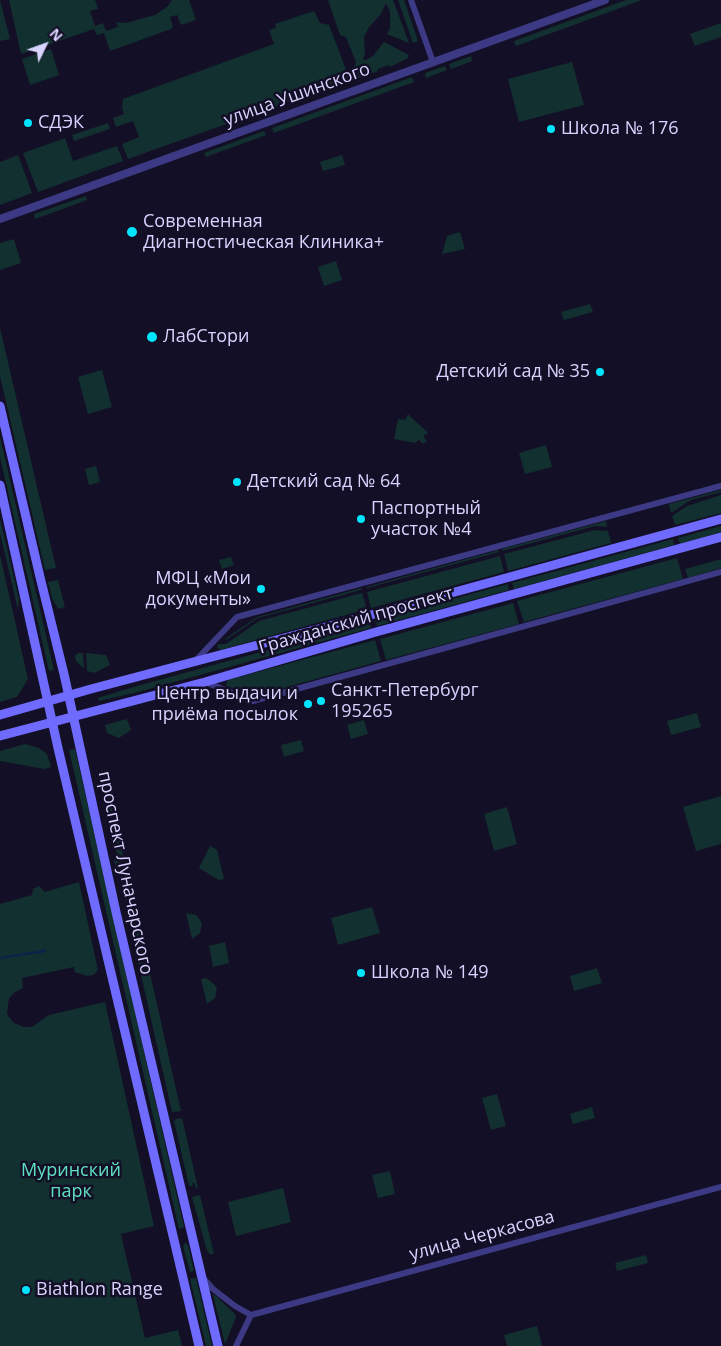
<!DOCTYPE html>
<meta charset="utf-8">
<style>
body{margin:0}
#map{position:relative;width:721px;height:1346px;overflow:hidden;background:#130f26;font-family:"Open Sans",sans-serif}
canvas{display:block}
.north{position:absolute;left:20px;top:20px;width:50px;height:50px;-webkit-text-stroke:4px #130f26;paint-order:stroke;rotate:48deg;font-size:14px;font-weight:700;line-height:20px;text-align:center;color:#d9d4ff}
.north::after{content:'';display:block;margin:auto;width:18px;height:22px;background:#d9d4ff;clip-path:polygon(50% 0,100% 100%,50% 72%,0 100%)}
</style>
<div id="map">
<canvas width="721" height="1346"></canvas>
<div class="north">N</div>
</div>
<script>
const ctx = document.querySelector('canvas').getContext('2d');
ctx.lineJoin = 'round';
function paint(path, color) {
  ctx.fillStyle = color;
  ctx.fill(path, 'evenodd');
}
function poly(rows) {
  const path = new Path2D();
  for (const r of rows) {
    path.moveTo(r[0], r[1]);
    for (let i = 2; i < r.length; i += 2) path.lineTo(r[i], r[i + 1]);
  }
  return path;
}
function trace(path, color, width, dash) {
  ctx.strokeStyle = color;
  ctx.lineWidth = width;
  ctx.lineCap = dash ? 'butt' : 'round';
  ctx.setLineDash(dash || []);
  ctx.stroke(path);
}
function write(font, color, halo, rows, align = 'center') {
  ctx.font = font + ' "Open Sans",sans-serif';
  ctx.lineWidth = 5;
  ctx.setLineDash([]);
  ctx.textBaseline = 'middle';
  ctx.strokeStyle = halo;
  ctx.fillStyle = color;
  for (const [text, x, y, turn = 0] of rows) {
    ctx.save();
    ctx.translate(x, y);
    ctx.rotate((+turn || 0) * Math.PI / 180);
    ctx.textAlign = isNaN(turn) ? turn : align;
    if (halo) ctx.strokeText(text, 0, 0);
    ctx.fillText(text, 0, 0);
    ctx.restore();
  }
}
const green = poly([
 [0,0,10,39,0,41],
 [9,0,95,0,98,9,90,11,95,26,103,23,106,31,118,27,116,22,126,23,155,15,168,6,172,0,189,0,196,20,181,25,177,15,170,17,173,27,171,29,110,51,104,33,97,35,94,29,21,54],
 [328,0,393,0,409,43,387,34,390,28,390,12,386,3,381,14,369,27,364,37,365,54,363,60,366,60,373,56,384,42,409,55,408,58,390,67,389,65,377,69,378,71,357,79,353,68,356,62,346,37,340,35],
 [398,0,404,0,418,41,413,43],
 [626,0,642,0,516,46,514,41],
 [314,11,320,23,329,25,350,80,128,159,122,144,139,137,133,121,116,127,113,118,124,114,122,108,123,99,274,44,269,30,276,28,275,24],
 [721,23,721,37,695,46,690,34],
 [51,49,59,75,30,85,22,59],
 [471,56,472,61,451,69,449,64],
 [572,62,584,105,519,122,508,79],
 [445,66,447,70,426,78,425,73],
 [412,77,414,82,274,133,272,128],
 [108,123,110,129,74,141,72,135],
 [264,131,266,135,206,157,204,153],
 [65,138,73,161,117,146,123,161,38,192,23,153],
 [18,155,32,193,0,205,0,162],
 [342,155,345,165,323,171,320,162],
 [86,196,87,200,35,219,34,214],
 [460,232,465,249,442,254,447,236],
 [14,239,21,263,0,270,0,243],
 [336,261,342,280,324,286,318,267],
 [590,304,593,312,564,320,561,312],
 [0,328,56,568,45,570,0,376],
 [102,370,112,407,88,414,78,377],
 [408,414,428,433,423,436,427,441,423,444,419,440,415,443,394,439,398,419,405,420],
 [0,437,17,510,54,670,49,671,0,457],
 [546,445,552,467,525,474,519,453],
 [96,466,100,482,89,485,85,469],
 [721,490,721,492,691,500,671,513,669,504],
 [721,495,721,513,675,525,672,516,687,506],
 [0,519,19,599,18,610,0,533],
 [606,521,607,527,595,526,502,551,502,549],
 [721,526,721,532,680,544,678,538],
 [595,530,608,531,611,543,508,571,504,554],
 [673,539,674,545,514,589,512,583],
 [499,550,499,552,367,588,366,587],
 [0,555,28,679,17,697,0,702],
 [500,556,504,572,371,608,367,592],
 [231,557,234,565,222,569,219,560],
 [677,558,683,579,524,622,517,601],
 [721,559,721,568,688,578,685,569],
 [58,580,65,607,58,609,52,598,48,582],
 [508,584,509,590,377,626,375,620],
 [361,588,361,590,258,618,226,640,225,639,257,617],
 [362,593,367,609,220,650,217,647,218,644,226,644,259,621],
 [513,603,519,624,386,660,380,639],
 [370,622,371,628,138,692,99,701,98,698,137,686],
 [375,640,381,661,262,694,228,687,226,685,228,680],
 [78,653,83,653,84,669,76,661,75,656],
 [86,653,106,655,110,665,94,673,87,671],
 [697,713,701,727,671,735,667,721],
 [127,719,131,730,119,738,107,733,105,725],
 [364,720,368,734,351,739,347,725],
 [301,740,304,751,284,757,281,745],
 [25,744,39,748,47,754,51,767,44,769,0,761,0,751],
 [75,749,184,1227,179,1229,69,750],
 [103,770,114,817,110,818,108,817,97,772],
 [721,796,721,844,696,851,683,807],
 [507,807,517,844,494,851,484,814],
 [116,824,127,873,118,875,114,860,117,855,110,828,112,825],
 [210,846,217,850,224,879,219,880,199,868],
 [128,878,137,914,134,914,132,903,127,904,121,880],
 [79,882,98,970,93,975,87,976,75,972,74,967,22,978,23,988,15,992,9,998,7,1012,8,1016,14,1023,24,1027,32,1027,49,1015,105,1002,154,1226,121,1234,145,1338,178,1330,182,1346,0,1346,0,904,32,895,33,889,39,886,45,892],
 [372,907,380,933,338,945,331,918],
 [186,913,196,915,202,923,200,933,192,939],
 [138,920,181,1111,172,1112,129,922],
 [225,942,229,963,213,967,209,946],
 [597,968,602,983,574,991,570,976],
 [206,978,214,984,217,988,215,998,207,1004,201,979],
 [497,1094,506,1126,491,1130,482,1098],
 [592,1107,595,1118,573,1124,570,1114],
 [182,1118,198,1188,196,1188,194,1183,192,1183,193,1186,189,1186,174,1121,176,1119],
 [390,1171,395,1194,378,1198,372,1175],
 [283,1188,291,1222,236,1236,228,1202],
 [200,1195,214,1254,210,1254,207,1251,192,1197],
 [185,1243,188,1245,194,1271,190,1272,183,1246],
 [646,1255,648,1263,617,1271,615,1263],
 [196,1278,212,1346,206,1346,190,1279],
 [213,1295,215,1295,234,1313,236,1317,225,1344],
 [537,1326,542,1346,507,1346,504,1335]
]);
const stream = poly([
 [0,958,45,951]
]);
const minor = poly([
 [411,0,433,62],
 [196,660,237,617,721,486],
 [205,682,253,701,721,572],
 [204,1279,213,1289,235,1306,251,1315,721,1187],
 [236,1346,251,1315]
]);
const tertiary = poly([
 [0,219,605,0]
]);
const secondary = poly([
 [0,406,40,577,64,674,116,912,218,1346],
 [0,485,58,748,199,1346],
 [0,715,91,689,371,615,721,519],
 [0,736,205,682,376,632,721,537]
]);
const markers = [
 [28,123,5,"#00e5ff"],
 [551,129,5,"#00e5ff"],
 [132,232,6,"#00e5ff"],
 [152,337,6,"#00e5ff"],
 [600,372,5,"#00e5ff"],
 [237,482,5,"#00e5ff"],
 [361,519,5,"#00e5ff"],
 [261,589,5,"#00e5ff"],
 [321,701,5,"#00e5ff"],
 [308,704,5,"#00e5ff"],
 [361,973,5,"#00e5ff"],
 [26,1290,5,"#00e5ff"]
];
const streetNames = [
 ["улица Ушинского",297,95,-20],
 ["Гражданский проспект",356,621,-16],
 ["проспект Луначарского",125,873,78],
 ["улица Черкасова",482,1236,-15]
];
const poiNames = [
 ["СДЭК",38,123],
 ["Школа № 176",561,129],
 ["Современная",143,222],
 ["Диагностическая Клиника+",143,243],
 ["ЛабСтори",163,337],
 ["Детский сад № 35",590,372,"right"],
 ["Детский сад № 64",247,482],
 ["Паспортный",371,509],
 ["участок №4",371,530],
 ["МФЦ «Мои",251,579,"right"],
 ["документы»",251,600,"right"],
 ["Санкт-Петербург",331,691],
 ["195265",331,712],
 ["Центр выдачи и",298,694,"right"],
 ["приёма посылок",298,715,"right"],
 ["Школа № 149",371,973],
 ["Biathlon Range",36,1290]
];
const parkNames = [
 ["Муринский",71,1171],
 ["парк",71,1192]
];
paint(green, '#12302f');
trace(stream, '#0c2248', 2.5);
trace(minor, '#3d3a85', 6);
trace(tertiary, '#3d3a85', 8);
trace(secondary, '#6f6bff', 9);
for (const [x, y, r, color] of markers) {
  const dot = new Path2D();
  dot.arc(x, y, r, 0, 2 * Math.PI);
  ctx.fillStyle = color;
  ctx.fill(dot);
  trace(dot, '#130f26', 2);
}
write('18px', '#d9d4ff', '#130f26', streetNames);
write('18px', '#d9d4ff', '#130f26', poiNames, 'left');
write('18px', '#5fe0c0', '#130f26', parkNames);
</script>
